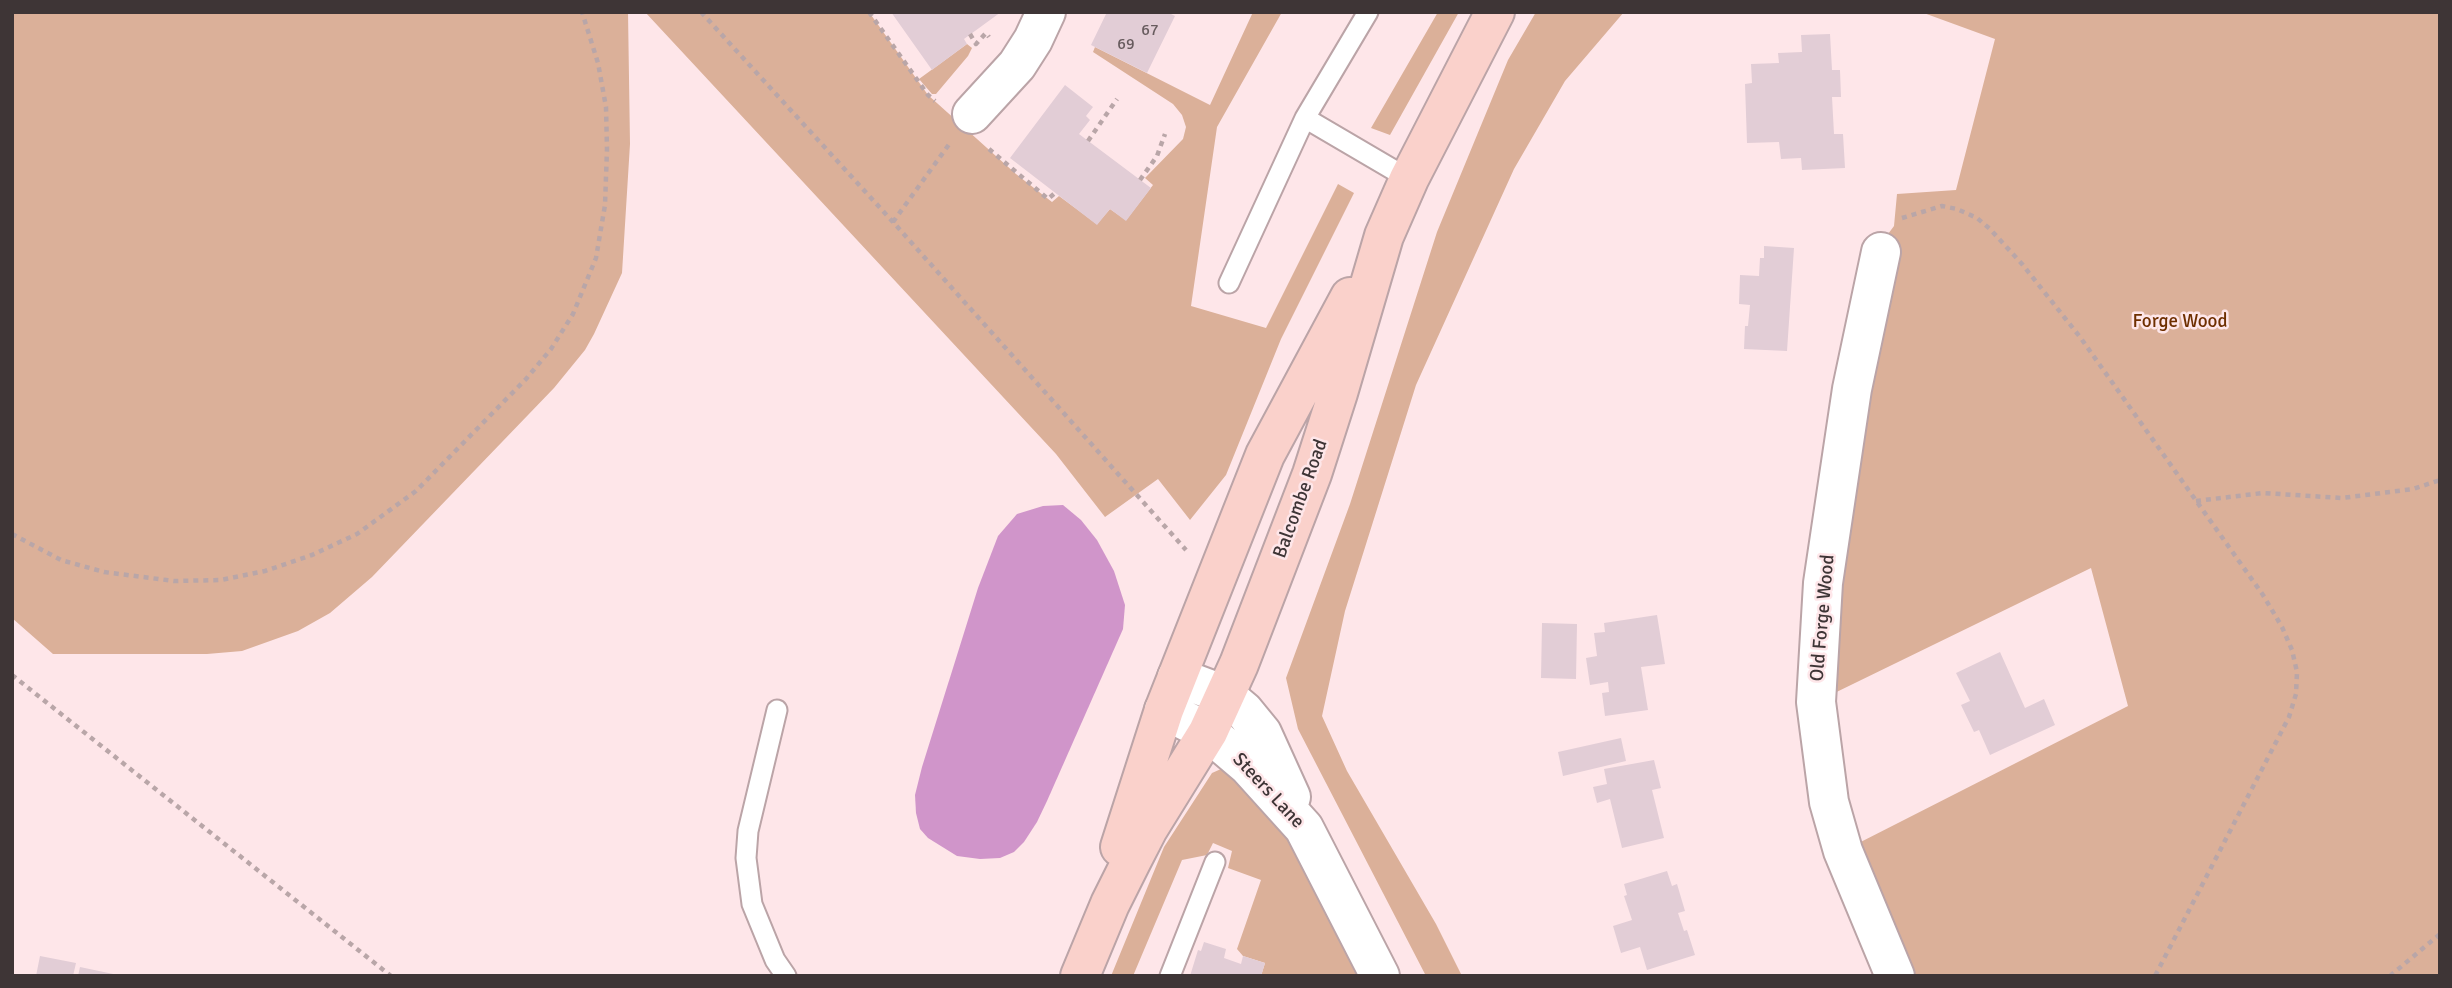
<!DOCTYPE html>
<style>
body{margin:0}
#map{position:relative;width:2452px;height:988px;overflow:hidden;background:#fee6e9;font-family:Signika,sans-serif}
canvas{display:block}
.frame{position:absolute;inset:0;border:14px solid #3e3536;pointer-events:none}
</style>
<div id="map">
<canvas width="2452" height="988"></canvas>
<div class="frame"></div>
</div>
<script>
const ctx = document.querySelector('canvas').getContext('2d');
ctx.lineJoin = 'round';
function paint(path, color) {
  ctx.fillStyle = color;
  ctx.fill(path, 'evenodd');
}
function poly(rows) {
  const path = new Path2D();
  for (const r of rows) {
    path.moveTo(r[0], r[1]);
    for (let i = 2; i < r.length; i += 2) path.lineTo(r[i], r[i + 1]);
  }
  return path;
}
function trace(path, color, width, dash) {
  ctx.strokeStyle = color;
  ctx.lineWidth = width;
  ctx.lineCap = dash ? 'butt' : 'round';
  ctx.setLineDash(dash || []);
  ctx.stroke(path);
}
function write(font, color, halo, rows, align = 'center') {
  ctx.font = font + ' Signika,sans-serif';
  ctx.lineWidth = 5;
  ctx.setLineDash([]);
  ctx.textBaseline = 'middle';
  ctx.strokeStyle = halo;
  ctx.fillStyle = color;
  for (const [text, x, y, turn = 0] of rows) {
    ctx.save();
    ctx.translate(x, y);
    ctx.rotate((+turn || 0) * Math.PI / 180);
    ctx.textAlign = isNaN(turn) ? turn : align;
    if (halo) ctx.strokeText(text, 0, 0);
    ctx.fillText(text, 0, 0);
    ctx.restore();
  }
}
const green = poly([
 [12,12,628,12,630,144,622,273,594,334,585,350,554,388,372,577,330,613,298,631,242,651,207,654,53,654,12,618],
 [645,12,869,12,928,95,1016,174,1052,202,1059,196,1097,224,1110,209,1126,220,1153,185,1145,178,1183,139,1186,127,1182,115,1173,104,1093,52,1095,47,1210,105,1253,12,1282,12,1217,127,1191,306,1266,328,1338,184,1354,193,1281,339,1226,475,1190,520,1158,479,1105,517,1056,454],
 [1438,12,1459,12,1390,135,1371,128],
 [1536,12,1624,12,1565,81,1514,169,1416,385,1345,611,1322,716,1347,771,1436,924,1462,976,1426,976,1298,729,1286,678,1350,504,1437,232,1508,60],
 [1921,12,2440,12,2440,976,1886,976,1843,851,2128,706,2091,568,1816,702,1885,238,1894,226,1897,194,1956,190,1995,39],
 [967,44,972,48,968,56,936,94,932,94,919,79],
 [1221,769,1231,772,1282,829,1362,976,1261,976,1265,963,1243,956,1237,949,1261,880,1228,868,1232,851,1213,843,1207,855,1182,860,1133,976,1111,976,1164,847,1212,773]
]);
const water = poly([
 [1063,505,1081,520,1097,540,1114,571,1125,605,1123,629,1047,801,1037,822,1024,842,1014,852,1000,858,980,859,957,856,928,838,920,829,916,813,915,795,922,767,978,588,998,536,1017,514,1043,506]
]);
const building = poly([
 [891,12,1001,12,964,39,967,44,932,70],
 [1107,12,1167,12,1175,16,1147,73,1091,45],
 [1830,34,1832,70,1840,70,1841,97,1832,97,1834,134,1843,134,1845,168,1802,170,1801,158,1781,159,1779,142,1747,143,1745,84,1752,83,1751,64,1779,63,1778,53,1802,52,1801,35],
 [1065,85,1093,107,1086,116,1090,120,1079,134,1151,188,1126,221,1110,209,1097,225,1010,158],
 [1764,246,1794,248,1787,351,1744,349,1745,326,1748,326,1750,305,1739,304,1740,275,1759,276,1760,258,1764,258],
 [1657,615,1665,664,1641,667,1648,710,1605,716,1602,693,1609,692,1608,682,1590,685,1586,658,1597,656,1594,633,1605,632,1604,623],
 [1542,623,1577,624,1576,679,1541,678],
 [2000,652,2025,708,2044,699,2055,725,1990,755,1979,730,1974,732,1961,705,1970,701,1956,673],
 [1621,738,1626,761,1563,776,1558,752],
 [1654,760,1661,788,1652,790,1664,838,1622,848,1610,799,1597,803,1593,787,1607,784,1604,769],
 [1667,871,1672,886,1677,884,1685,911,1678,913,1684,931,1687,930,1695,955,1647,970,1640,947,1621,953,1613,926,1632,920,1624,896,1627,895,1624,884],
 [1204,942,1226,949,1224,958,1241,964,1243,956,1265,963,1261,976,1190,976,1198,950,1201,951],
 [40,956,76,963,73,976,36,976],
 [80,967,118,975,118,976,78,976]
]);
const path = poly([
 [701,12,893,222,1186,550],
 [869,12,928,95,935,101],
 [970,34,976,44,986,33,989,37],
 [1088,141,1117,99],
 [989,149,1048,199,1055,193],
 [1140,180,1157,156,1165,134],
 [1902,218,1942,206,1957,209,1977,218,1990,229,2022,264,2080,337,2263,595,2282,627,2292,650,2297,672,2296,694,2289,717,2155,976],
 [893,222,950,143],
 [2196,501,2263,493,2342,498,2413,489,2440,480],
 [12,534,61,560,104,572,174,581,221,580,265,571,312,555,357,534,416,491,526,379,551,349,573,314,596,258,605,205,607,149,606,107,598,63,582,12],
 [12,675,391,976],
 [2390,976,2440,934]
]);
const service = poly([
 [1305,118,1409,179],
 [1229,283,1305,118,1368,12],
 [777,710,748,831,746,858,752,904,775,960,786,976],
 [1170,976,1215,862]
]);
const minor = poly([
 [972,114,1017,65,1033,40,1046,12],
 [1881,252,1852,389,1823,583,1816,702,1829,802,1843,851,1895,976]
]);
const tertiary = poly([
 [1177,677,1225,695,1244,711,1262,733,1291,797],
 [1164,710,1208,732,1248,766,1304,828,1380,976]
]);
const secondary = poly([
 [1120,847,1164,710,1265,455,1350,297],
 [1080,976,1110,904,1131,862,1148,829,1208,732,1239,664,1312,474,1338,393,1384,236,1409,179,1495,12]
]);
const numberNames = [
 ["67",1150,31],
 ["69",1126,45]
];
const parkNames = [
 ["Forge Wood",2180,322]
];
const streetNames = [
 ["Balcombe Road",1301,499,-70],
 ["Old Forge Wood",1823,618,-85],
 ["Steers Lane",1268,791,47]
];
paint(green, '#dbb099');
paint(water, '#d095ca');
paint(building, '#e2cdd6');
trace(service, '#bba4a7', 23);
trace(minor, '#bba4a7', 42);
trace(tertiary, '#bba4a7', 42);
trace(secondary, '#bba4a7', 42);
trace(path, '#b9a6a8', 4.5, [5, 5]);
trace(service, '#fff', 19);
trace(minor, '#fff', 38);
trace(tertiary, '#fff', 38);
trace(secondary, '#fad1cb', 38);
write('16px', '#675b5e', null, numberNames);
write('19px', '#6e2f00', '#fee6e9', parkNames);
write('19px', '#3e3536', '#fee6e9', streetNames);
</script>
